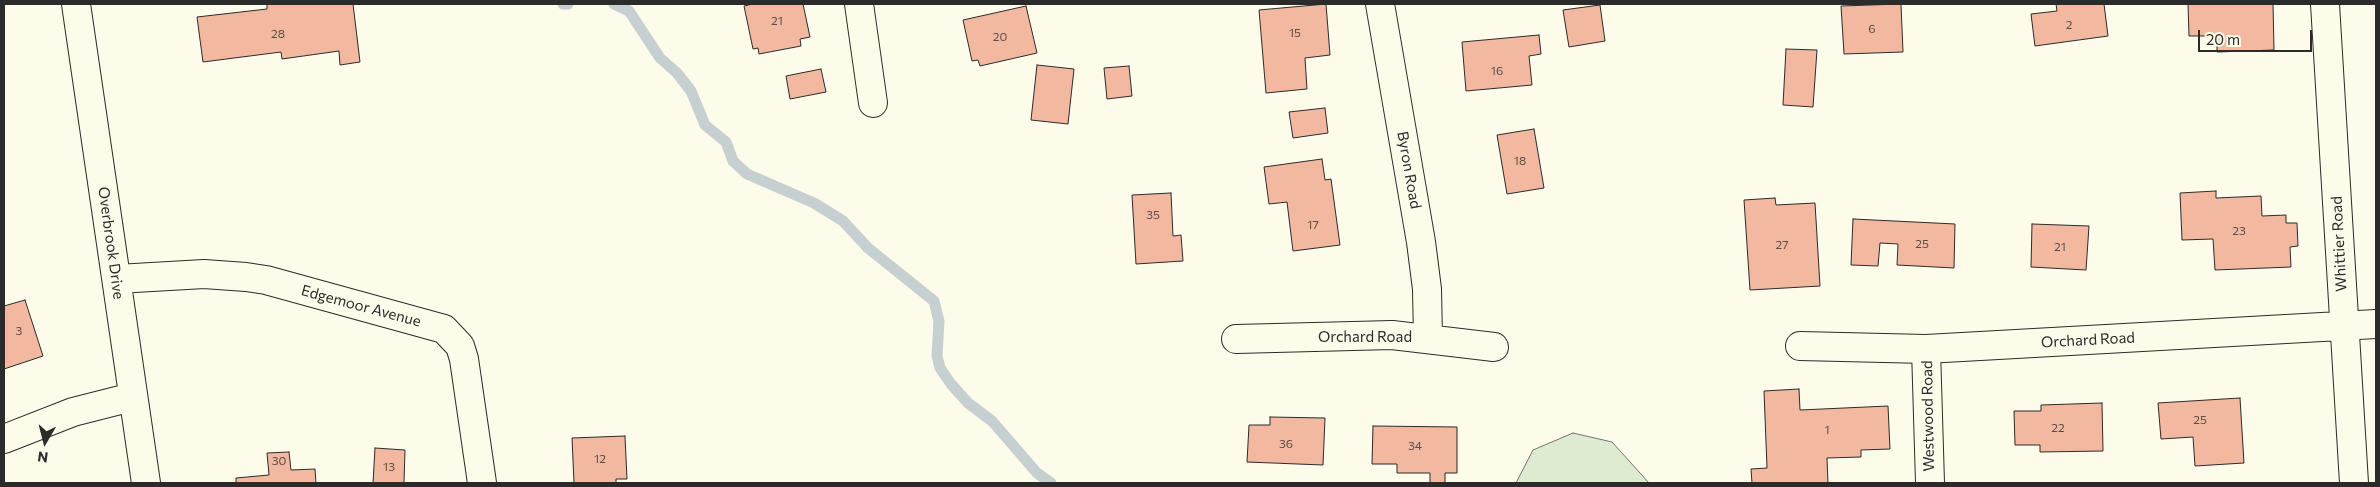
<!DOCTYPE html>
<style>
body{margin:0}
#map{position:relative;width:2380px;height:487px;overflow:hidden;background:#fdfbea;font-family:Commissioner,sans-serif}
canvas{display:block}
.frame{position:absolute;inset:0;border:5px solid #2b2b2b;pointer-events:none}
.north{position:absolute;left:20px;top:417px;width:50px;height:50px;-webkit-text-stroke:4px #fdfbea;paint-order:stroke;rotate:188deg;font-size:14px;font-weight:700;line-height:20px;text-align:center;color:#2b2b2b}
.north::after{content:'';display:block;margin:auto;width:18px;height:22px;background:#2b2b2b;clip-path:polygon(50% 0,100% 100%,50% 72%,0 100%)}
.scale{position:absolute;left:2198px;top:30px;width:114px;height:22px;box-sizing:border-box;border:2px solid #2b2b2b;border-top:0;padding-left:6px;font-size:15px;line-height:18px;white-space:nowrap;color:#2b2b2b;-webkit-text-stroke:4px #fdfbea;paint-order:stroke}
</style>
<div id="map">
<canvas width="2380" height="487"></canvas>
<div class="frame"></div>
<div class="north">N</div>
<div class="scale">20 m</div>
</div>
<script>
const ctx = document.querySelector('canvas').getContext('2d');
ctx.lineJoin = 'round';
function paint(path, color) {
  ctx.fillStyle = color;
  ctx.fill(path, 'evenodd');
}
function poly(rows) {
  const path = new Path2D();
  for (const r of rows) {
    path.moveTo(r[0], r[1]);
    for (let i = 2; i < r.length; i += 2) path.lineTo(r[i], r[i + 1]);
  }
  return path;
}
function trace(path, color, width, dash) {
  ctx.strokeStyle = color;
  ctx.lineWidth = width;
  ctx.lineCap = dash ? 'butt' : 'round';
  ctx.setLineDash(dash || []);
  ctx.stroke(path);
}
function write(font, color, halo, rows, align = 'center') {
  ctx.font = font + ' Commissioner,sans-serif';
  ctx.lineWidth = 4;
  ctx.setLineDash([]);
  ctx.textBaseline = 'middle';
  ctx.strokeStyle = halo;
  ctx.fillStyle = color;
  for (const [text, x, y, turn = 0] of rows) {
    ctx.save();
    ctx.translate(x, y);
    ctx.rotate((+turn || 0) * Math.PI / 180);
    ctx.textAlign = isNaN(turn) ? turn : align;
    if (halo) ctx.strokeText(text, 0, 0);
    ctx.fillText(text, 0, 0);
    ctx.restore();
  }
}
const green = poly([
 [1573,433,1612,442,1649,483,1516,483,1533,450,1573,433]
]);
const stream = poly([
 [563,4,568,4],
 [614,4,629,11,660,58,677,73,691,91,705,125,726,142,733,161,747,174,814,203,843,221,868,248,934,301,939,321,937,356,940,368,951,384,968,403,992,421,1037,473,1051,483]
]);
const building = poly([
 [267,4,353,4,360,62,340,65,339,51,282,59,281,52,203,62,197,17,267,9,267,4],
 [753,4,803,4,810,37,800,39,801,46,759,54,758,48,753,49,744,6,753,4],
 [1326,4,1330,55,1305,58,1307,89,1266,93,1259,10,1326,4],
 [1901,4,1903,52,1844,54,1841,6,1901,4],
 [2056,4,2104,4,2108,36,2035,46,2031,14,2057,11,2056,4],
 [2188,4,2273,4,2274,50,2217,52,2217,36,2189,36,2188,4],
 [1600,5,1605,41,1569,47,1563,10,1600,5],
 [1026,6,1037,53,980,66,978,60,972,61,963,20,1026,6],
 [1539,35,1541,54,1529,56,1532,85,1466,91,1462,42,1539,35],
 [1786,49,1817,50,1813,107,1783,105,1786,49],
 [1037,65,1074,69,1068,124,1031,120,1037,65],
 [1129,66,1132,96,1107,99,1104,68,1129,66],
 [821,69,826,92,790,99,786,76,821,69],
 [1325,108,1328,133,1293,138,1289,112,1325,108],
 [1534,129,1544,188,1507,194,1497,135,1534,129],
 [1322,159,1325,180,1331,179,1340,245,1293,251,1287,202,1269,204,1264,167,1322,159],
 [2216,191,2216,198,2261,196,2262,216,2286,215,2286,223,2297,223,2298,246,2290,247,2291,267,2215,270,2213,239,2182,240,2180,193,2216,191],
 [1171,193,1173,236,1181,235,1183,261,1136,264,1132,195,1171,193],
 [1775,198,1776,205,1815,203,1820,286,1750,290,1744,200,1775,198],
 [1853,219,1955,224,1954,268,1897,265,1898,244,1880,243,1878,266,1851,265,1853,219],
 [2032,224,2089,226,2086,270,2031,267,2032,224],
 [25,300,43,356,4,369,4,306,25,300],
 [1799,389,1800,410,1888,406,1890,449,1861,450,1861,457,1827,458,1828,483,1752,483,1751,469,1767,468,1764,391,1799,389],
 [2240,398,2244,463,2195,466,2193,437,2161,439,2158,403,2240,398],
 [2102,403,2103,451,2040,452,2040,445,2015,445,2014,411,2041,411,2041,405,2102,403],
 [1270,417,1325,418,1323,465,1247,462,1249,425,1270,425,1270,417],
 [1373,426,1457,427,1457,473,1445,473,1445,483,1430,483,1430,473,1397,473,1397,464,1372,464,1373,426],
 [625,436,627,479,616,479,616,483,574,483,572,438,625,436],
 [375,448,405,450,404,483,373,483,375,448],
 [289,452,291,470,315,469,316,483,236,483,236,478,269,475,267,453,289,452]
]);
const minor = poly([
 [859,4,873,103],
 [1380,4,1421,242,1427,289,1428,338],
 [2325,4,2354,483],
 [117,279,204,274,246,277,266,280,444,329,460,346,464,359,482,483],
 [1236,339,1392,335,1494,347],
 [1800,346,1926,349,2376,324],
 [1926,349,1930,483],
 [4,439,73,412,132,397]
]);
const tertiary = poly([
 [76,4,146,483]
]);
const numberNames = [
 ["21",777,21],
 ["2",2069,25],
 ["6",1872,29],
 ["15",1295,33],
 ["28",278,34],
 ["20",1000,37],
 ["16",1497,71],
 ["18",1520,161],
 ["35",1153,215],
 ["17",1313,225],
 ["23",2239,231],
 ["25",1922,244],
 ["27",1782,245],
 ["21",2060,247],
 ["3",19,331],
 ["25",2200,420],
 ["22",2058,428],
 ["1",1827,430],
 ["36",1286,444],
 ["34",1415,446],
 ["12",600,459],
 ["30",279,461],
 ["13",389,467]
];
const streetNames = [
 ["Byron Road",1409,170,80],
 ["Overbrook Drive",111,243,82],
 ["Whittier Road",2339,244,-93],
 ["Edgemoor Avenue",361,306,15],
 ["Orchard Road",1365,337],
 ["Orchard Road",2088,340,-3],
 ["Westwood Road",1928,416,-91]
];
paint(green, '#deebd1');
trace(green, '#74746e', 1);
trace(stream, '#c7d0d0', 11);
paint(building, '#f2b8a0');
trace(building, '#2b2b2b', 1);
trace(minor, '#2b2b2b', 30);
trace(tertiary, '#2b2b2b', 30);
trace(minor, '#fdfbea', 28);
trace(tertiary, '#fdfbea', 28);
write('12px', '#5d4e48', null, numberNames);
write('15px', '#2b2b2b', '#fdfbea', streetNames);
</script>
